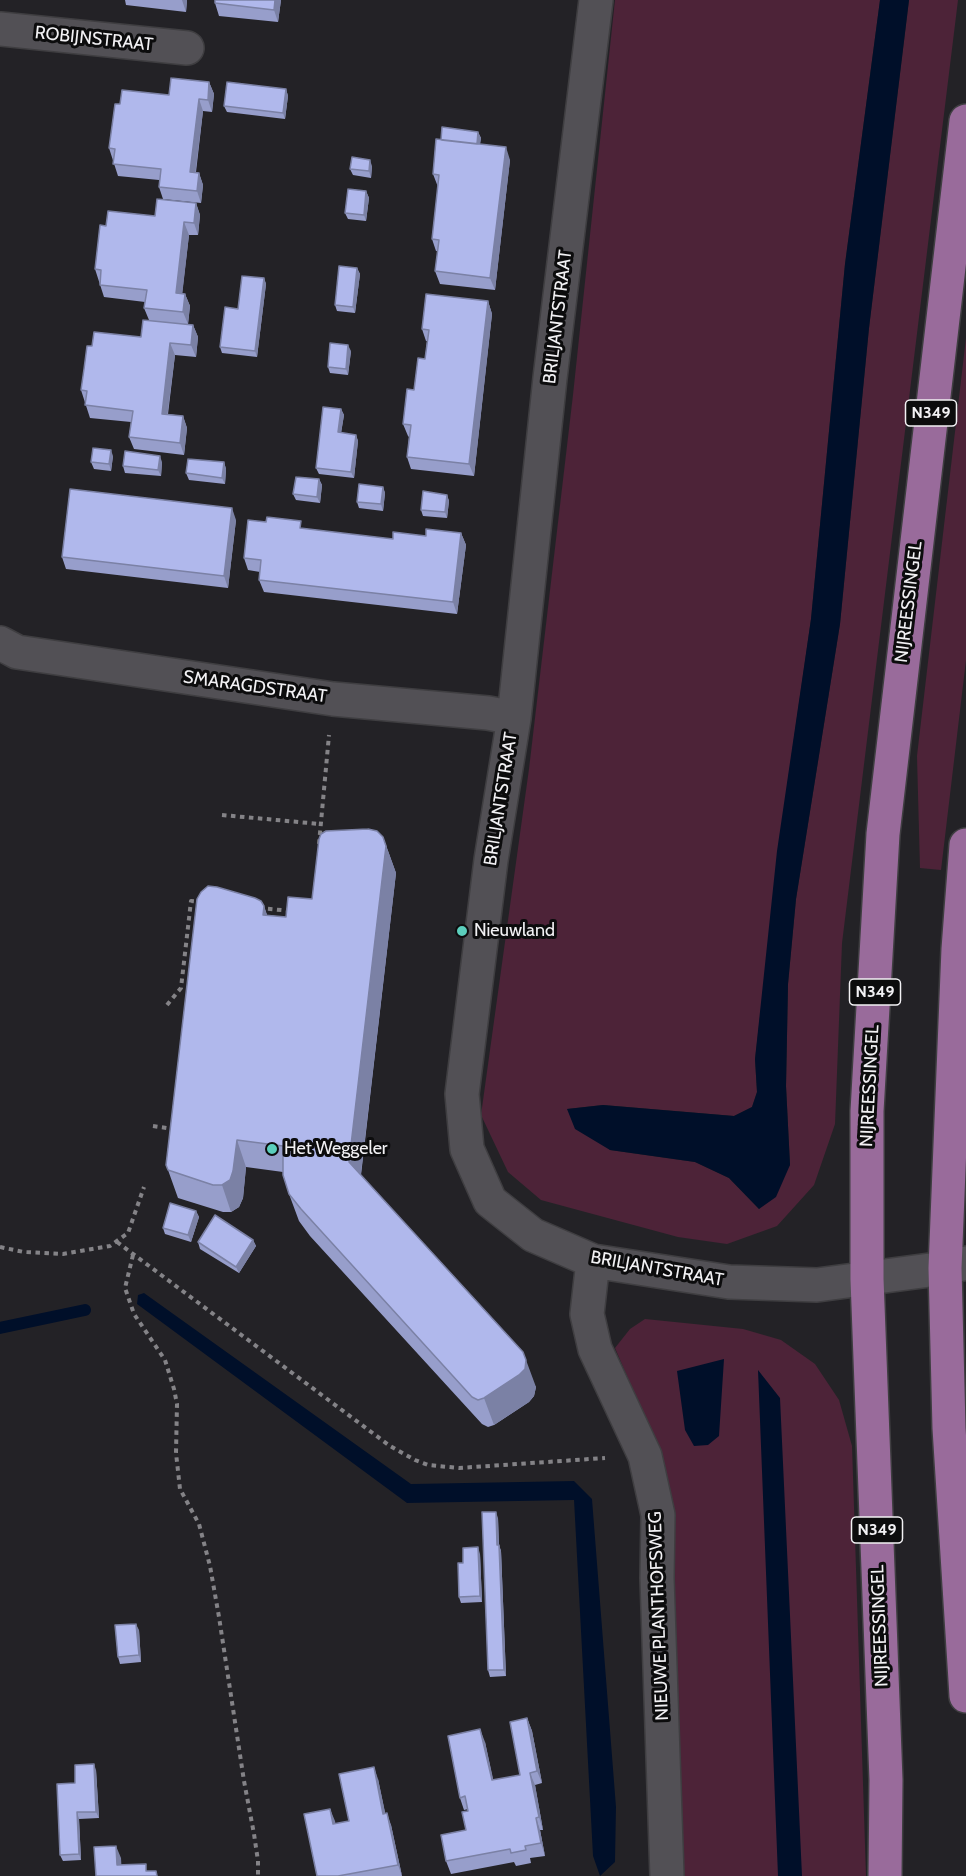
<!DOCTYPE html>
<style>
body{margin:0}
canvas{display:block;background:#232226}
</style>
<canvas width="966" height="1876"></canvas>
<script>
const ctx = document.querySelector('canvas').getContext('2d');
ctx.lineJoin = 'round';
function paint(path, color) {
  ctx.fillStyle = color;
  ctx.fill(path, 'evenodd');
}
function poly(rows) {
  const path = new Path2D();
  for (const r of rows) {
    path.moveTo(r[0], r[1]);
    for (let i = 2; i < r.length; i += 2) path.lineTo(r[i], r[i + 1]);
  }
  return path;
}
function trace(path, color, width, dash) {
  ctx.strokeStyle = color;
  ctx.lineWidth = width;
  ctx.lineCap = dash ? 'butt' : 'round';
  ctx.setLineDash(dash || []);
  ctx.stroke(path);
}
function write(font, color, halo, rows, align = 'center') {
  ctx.font = font + ' Cabin,sans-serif';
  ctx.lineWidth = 6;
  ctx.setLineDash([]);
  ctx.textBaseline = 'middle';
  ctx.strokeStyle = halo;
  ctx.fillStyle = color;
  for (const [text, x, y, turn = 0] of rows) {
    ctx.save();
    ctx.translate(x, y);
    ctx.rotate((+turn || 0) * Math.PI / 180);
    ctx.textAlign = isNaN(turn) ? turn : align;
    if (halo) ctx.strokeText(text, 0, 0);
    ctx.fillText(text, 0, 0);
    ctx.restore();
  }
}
const green = poly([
 [615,0,880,0,845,264,811,619,788,780,755,1059,757,1092,752,1107,734,1116,603,1105,567,1109,610,1150,695,1162,729,1178,759,1209,790,1165,786,1086,788,984,796,899,840,624,869,328,909,0,958,0,842,943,835,1124,814,1185,777,1226,727,1244,678,1237,541,1200,508,1172,481,1115,529,769,573,395],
 [966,338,966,660,941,870,920,868,917,756],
 [645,1319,743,1329,781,1340,815,1364,839,1400,852,1446,866,1876,682,1876,671,1495,627,1376,615,1348,630,1329]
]);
const water = poly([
 [880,0,909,0,869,328,840,624,796,899,788,984,786,1086,790,1165,776,1197,759,1209,729,1178,695,1162,610,1150,575,1129,567,1109,603,1105,734,1116,752,1107,757,1092,755,1059,777,851,811,619,845,264],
 [144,1293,411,1484,574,1481,592,1499,616,1807,615,1862,600,1876,593,1856,574,1500,407,1503,137,1304,138,1295],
 [724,1359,719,1436,708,1445,694,1446,685,1430,677,1371],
 [758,1370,780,1398,802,1876,778,1876]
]);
const stream = poly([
 [0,1328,85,1310]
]);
const path = poly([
 [222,815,320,824],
 [319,844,329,735],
 [259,908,291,911],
 [167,1005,181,988,191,901,201,902],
 [153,1126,173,1129],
 [117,1242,390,1446,415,1460,428,1465,459,1468,605,1458],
 [0,1247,24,1252,63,1254,110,1246,128,1233,144,1187],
 [133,1255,125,1288,134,1314,165,1360,174,1389,177,1404,176,1453,180,1489,199,1524,210,1566,219,1617,244,1781,254,1834,258,1861,258,1876]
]);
const street = poly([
 [596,0,550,378,514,718,491,860,462,1094,467,1149,490,1201,533,1235,593,1261,729,1282,817,1285,945,1268,966,1263],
 [0,29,187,48],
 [0,643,17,652,333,699,488,713,514,718],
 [593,1261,587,1314,595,1349,645,1456,658,1515,657,1578,667,1876]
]);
const primary = poly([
 [966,845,958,949,945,1268,949,1428,966,1696],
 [885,1876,886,1780,867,1279,867,1111,883,834,966,121]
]);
const wall = poly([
 [125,0,187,0,186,12,126,5],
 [281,0,278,22,219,16,215,3],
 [209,82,214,94,212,112,203,111,196,172,199,173,203,185,201,203,163,199,159,187,159,180,118,176,109,148,120,104,169,95],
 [286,89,288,96,285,119,227,112,224,106],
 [478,132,481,138,480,144,510,160,495,290,440,284,435,271,438,251,436,251,432,239,438,187,433,174,441,140],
 [372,166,371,178,353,175,350,169],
 [366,191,369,198,366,221,348,219,345,213],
 [196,203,200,215,198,235,189,235,182,294,185,294,190,306,188,324,193,325,198,337,196,357,175,355,168,414,183,416,187,428,184,455,134,449,129,437,131,422,90,418,81,390,92,346,141,337,149,320,144,308,145,302,104,297,95,269,106,226,155,216],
 [357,268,360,274,355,313,337,311,335,305],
 [264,278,266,284,257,357,222,353,220,347,238,309],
 [488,301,492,314,474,476,411,469,407,457,409,437,408,436,403,424,425,359,427,341,426,341,422,329],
 [351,351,348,375,330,373,328,367],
 [341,409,344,415,341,433,356,435,358,441,354,478,319,474,316,468],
 [113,456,111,471,94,469,91,462],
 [162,462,161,476,125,473,123,466],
 [224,462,226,469,225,484,189,480,186,473],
 [319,479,322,485,320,503,296,500,293,494],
 [383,487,385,493,383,511,359,508,357,502],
 [447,495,449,501,447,518,423,516,421,510],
 [236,520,228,588,66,569,62,557],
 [266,522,304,529,393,539,461,533,466,545,457,614,264,592,259,580,260,572,248,570,244,558],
 [383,837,396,873,361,1175,536,1387,534,1396,529,1402,494,1425,488,1427,482,1424,310,1236,299,1221,289,1194,283,1172,246,1167,243,1198,239,1207,231,1212,223,1212,178,1198,168,1170,264,906,267,915,286,917,312,899],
 [196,1211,199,1217,191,1242,165,1234,163,1228],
 [253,1240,256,1246,239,1273,200,1249,198,1242],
 [498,1518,499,1545,501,1551,506,1676,490,1677,488,1670],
 [480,1554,482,1602,461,1603,459,1597,463,1563],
 [139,1630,141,1662,120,1664,118,1657],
 [527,1718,532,1731,542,1783,535,1785,543,1830,540,1830,545,1856,530,1858,531,1863,516,1866,514,1862,451,1874,446,1861,466,1830,468,1811,468,1809,464,1810,460,1798,485,1742,493,1780,520,1775],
 [96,1770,99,1818,79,1819,81,1860,63,1861,60,1855,75,1783],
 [378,1779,385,1813,391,1825,402,1876,317,1876,330,1809,335,1824,349,1821]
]);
const shadedWall = poly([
 [182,0,187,0,186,12],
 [275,0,281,0,278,22,274,10],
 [209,82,214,94,212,112,208,100],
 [286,89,288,96,285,119,283,113],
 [199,99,203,111,194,184,190,172],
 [478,132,481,138,478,156,476,150],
 [506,147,510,160,495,290,490,278],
 [370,160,372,166,371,178,369,171],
 [199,173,203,185,201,203,197,191],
 [366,191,369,198,366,221,364,215],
 [196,203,200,215,198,235,194,223],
 [184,222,189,235,181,305,176,293],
 [357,268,360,274,355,313,353,307],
 [264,278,266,284,257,357,255,351],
 [185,294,190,306,188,324,183,312],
 [488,301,492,314,474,476,469,464],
 [193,325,198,337,196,357,191,345],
 [170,343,175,355,166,426,162,414],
 [348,345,351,351,348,375,346,369],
 [341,409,344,415,340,439,338,432],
 [183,416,187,428,184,455,180,443],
 [356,435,358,441,354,478,351,472],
 [111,450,113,456,111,471,109,464],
 [160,456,162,462,161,476,158,470],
 [224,462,226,469,225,484,222,478],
 [319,479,322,485,320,503,317,497],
 [383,487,385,493,383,511,381,504],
 [447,495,449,501,447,518,445,512],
 [232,508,236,520,228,588,224,576],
 [461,533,466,545,457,614,453,602],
 [383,837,396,873,359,1190,349,1162],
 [264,906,273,933,263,915],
 [237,1140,246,1167,243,1198,239,1207,231,1212,222,1185],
 [196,1211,199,1217,191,1242,188,1235],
 [253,1240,256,1246,239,1273,236,1267],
 [526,1360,536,1387,534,1396,529,1402,494,1425,484,1398],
 [496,1512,498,1518,499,1552,497,1545],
 [499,1545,501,1551,506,1676,504,1670],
 [478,1547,480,1554,482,1602,480,1596],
 [136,1624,139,1630,141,1662,139,1655],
 [527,1718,532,1731,542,1783,537,1771],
 [480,1729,485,1742,496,1792,492,1780],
 [94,1764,96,1770,99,1818,96,1812],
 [374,1767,378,1779,388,1826,383,1814],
 [530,1773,535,1785,543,1830,539,1817],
 [330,1809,335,1821,338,1836,333,1824],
 [77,1812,79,1819,81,1860,79,1854],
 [387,1813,391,1825,402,1876,398,1865],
 [536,1818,540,1830,545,1856,541,1843],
 [116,1846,121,1858,122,1876,117,1865]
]);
const building = poly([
 [215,0,275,0,274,10,215,3,215,0],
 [171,78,209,82,208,100,199,99,190,172,199,173,197,191,159,187,161,169,113,164,115,149,109,148,115,104,120,104,122,90,169,95,171,78],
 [227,82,286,89,283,113,224,106,227,82],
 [442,127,478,132,477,144,441,140,442,127],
 [436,139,506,147,490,278,435,271,439,240,432,239,439,175,433,174,436,139],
 [352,157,370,160,369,171,350,169,352,157],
 [348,189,366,191,364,215,345,213,348,189],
 [157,199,196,203,194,223,184,222,180,258,176,293,185,294,183,312,144,308,147,290,100,285,101,270,95,269,100,225,106,226,108,211,155,216,157,199],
 [339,266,357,268,353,307,335,305,339,266],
 [242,276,264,278,255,351,220,347,225,307,238,309,242,276],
 [426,294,488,301,469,464,407,457,411,425,403,424,407,389,414,390,418,358,425,359,429,330,422,329,426,294],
 [143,320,193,325,191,345,170,343,162,414,183,416,180,443,129,437,133,411,85,405,87,391,81,390,84,369,87,346,92,346,94,332,141,337,143,320],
 [330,343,348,345,346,369,328,367,330,343],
 [323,407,341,409,338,432,356,435,351,472,316,468,323,407],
 [93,448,111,450,109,464,91,462,93,448],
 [125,451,160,456,158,470,123,466,125,451],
 [188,459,224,462,222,478,186,473,188,459],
 [296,477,319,479,317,497,293,494,296,477],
 [359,484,383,487,381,504,357,502,359,484],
 [70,489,232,508,224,576,62,557,70,489],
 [423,491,447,495,445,512,421,510,423,491],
 [267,517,301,521,300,528,393,539,393,532,426,536,426,529,461,533,453,602,259,580,261,560,244,558,248,520,266,522,267,517],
 [368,829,377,831,383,837,386,846,349,1162,523,1352,526,1360,525,1369,519,1375,484,1398,478,1400,472,1397,301,1209,289,1194,283,1175,283,1146,237,1140,233,1171,230,1180,222,1185,213,1185,168,1170,166,1165,197,899,201,892,208,886,217,887,255,898,261,901,264,906,263,915,286,917,288,897,312,899,319,839,321,834,326,831,368,829],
 [170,1203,196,1211,188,1235,163,1228,170,1203],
 [215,1215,253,1240,236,1267,198,1242,215,1215],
 [482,1512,496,1512,497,1545,499,1545,504,1670,488,1670,482,1512],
 [478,1547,480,1596,459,1597,458,1563,463,1563,463,1548,478,1547],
 [136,1624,139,1655,118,1657,115,1625,136,1624],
 [527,1718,537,1771,530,1773,539,1817,536,1818,541,1843,525,1846,526,1850,511,1853,510,1849,446,1861,441,1835,466,1830,462,1812,468,1811,465,1796,460,1798,448,1736,480,1729,492,1780,520,1775,510,1722,527,1718],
 [94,1764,96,1812,77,1812,79,1854,60,1855,57,1784,75,1783,75,1765,94,1764],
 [374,1767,383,1814,387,1813,398,1865,338,1876,317,1876,304,1814,330,1809,333,1824,349,1821,339,1774,374,1767],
 [116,1846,117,1865,146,1864,146,1871,156,1871,157,1876,96,1876,94,1847,116,1846]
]);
const markers = [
 [462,931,6,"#5bcebc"],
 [272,1149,6,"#5bcebc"]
];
const shields = [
 [931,413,51],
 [875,992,51],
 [877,1530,51]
];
const shieldNames = [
 ["N349",931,413],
 ["N349",875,992],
 ["N349",877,1530]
];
const streetNames = [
 ["ROBIJNSTRAAT",94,39,6],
 ["BRILJANTSTRAAT",558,317,-83],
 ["NIJREESSINGEL",909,602,-83],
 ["SMARAGDSTRAAT",255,687,8],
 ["BRILJANTSTRAAT",501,799,-81],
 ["NIJREESSINGEL",870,1086,-87],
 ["BRILJANTSTRAAT",657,1269,10],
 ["NIEUWE PLANTHOFSWEG",659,1616,-92],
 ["NIJREESSINGEL",880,1626,-92]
];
const poiNames = [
 ["Nieuwland",474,931],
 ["Het Weggeler",284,1149]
];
paint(green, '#4d2338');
paint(water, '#000f29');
trace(stream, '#000f29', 12);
trace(street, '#3f3e41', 36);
trace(primary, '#3f3e41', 36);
trace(path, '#848387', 4, [4.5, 4.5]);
trace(street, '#525055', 33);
trace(primary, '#996b9b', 33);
paint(wall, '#979ecb');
paint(shadedWall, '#7b81a5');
paint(building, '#b0b8ec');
trace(building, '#7b81a5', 1.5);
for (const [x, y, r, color] of markers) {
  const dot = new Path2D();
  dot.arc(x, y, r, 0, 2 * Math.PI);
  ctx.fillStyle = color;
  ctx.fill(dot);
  trace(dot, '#0c0c0d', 2);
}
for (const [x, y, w] of shields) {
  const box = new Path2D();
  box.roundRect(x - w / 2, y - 13, w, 26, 4.5);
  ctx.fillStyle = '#0c0c0d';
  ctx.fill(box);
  trace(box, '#f2f1f4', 1.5);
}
write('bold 16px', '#f2f1f4', null, shieldNames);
write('18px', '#f2f1f4', '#0c0c0d', streetNames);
write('18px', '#f2f1f4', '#0c0c0d', poiNames, 'left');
</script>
